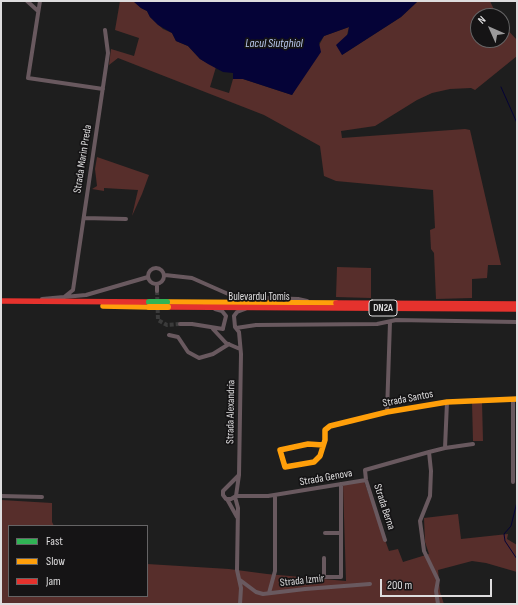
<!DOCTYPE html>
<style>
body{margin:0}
#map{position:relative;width:518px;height:605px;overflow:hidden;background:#1e1e1e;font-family:"Sofia Sans Condensed",sans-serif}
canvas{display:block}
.frame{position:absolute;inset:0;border:2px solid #deddde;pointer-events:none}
.legend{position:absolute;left:8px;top:525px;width:140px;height:72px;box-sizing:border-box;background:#151415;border:1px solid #656465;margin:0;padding:5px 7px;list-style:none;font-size:12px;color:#deddde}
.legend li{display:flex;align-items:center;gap:8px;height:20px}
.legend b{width:20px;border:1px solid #656465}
.north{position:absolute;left:470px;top:8px;width:40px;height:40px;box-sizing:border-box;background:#151415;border:1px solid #656465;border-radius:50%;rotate:315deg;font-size:11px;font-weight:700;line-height:16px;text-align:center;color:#deddde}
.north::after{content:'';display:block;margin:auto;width:14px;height:18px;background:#9b9a9b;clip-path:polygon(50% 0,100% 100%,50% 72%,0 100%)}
.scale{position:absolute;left:380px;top:579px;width:112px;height:18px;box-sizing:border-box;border:2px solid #deddde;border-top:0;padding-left:5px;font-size:12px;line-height:14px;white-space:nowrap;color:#deddde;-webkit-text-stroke:3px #151415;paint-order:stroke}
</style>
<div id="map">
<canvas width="518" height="605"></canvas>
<div class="frame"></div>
<ul class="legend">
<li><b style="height:5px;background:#30b455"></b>Fast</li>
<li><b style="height:5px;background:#ff9f0a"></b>Slow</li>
<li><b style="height:5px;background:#e5322d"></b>Jam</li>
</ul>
<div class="north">N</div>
<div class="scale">200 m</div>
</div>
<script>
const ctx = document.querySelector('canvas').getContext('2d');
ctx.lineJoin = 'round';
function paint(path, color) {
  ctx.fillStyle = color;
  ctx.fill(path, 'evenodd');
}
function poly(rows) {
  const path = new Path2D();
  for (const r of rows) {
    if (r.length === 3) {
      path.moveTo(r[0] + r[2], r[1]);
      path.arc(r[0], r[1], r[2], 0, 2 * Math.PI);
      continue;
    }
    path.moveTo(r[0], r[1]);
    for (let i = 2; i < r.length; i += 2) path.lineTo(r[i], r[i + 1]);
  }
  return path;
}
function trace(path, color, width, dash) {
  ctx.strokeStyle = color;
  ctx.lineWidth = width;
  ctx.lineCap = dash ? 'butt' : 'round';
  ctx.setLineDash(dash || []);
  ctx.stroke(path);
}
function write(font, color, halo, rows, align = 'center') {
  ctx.font = font + ' "Sofia Sans Condensed",sans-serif';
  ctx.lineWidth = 3.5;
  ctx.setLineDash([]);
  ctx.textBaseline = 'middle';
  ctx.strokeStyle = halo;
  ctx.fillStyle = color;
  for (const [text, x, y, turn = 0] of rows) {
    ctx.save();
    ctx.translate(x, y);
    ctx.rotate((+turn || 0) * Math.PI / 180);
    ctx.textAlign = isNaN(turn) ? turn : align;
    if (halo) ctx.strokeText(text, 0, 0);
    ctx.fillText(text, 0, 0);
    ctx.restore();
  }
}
const green = poly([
 [120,1,133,1,141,8,147,11,150,17,163,29,172,33,176,41,188,46,200,59,216,67,210,87,229,93,233,79,243,79,292,95,324,36,349,27,342,55,401,17,418,1,490,1,497,16,478,16,478,40,502,40,502,24,517,40,517,56,475,90,471,88,450,89,432,93,417,100,375,126,341,131,342,138,465,129,470,130,501,265,488,265,487,278,472,279,472,298,436,299,434,253,431,249,430,230,435,228,433,190,336,181,324,176,320,146,264,115,118,58,109,65,111,49,134,56,139,38,115,30],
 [97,157,149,175,142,194,132,216,138,190,104,188,104,191,92,189,97,186,95,169],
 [337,267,371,268,371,298,336,297],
 [472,402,482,402,483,441,473,441],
 [364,481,389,551,398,549,403,562,429,554,425,542,424,518,458,514,461,539,508,534,507,539,517,545,517,572,486,563,472,561,438,570,440,592,444,604,1,604,1,500,52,503,52,522,54,526,9,526,9,596,147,596,147,564,229,569,267,574,346,581,343,484]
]);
const water = poly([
 [133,1,418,1,401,17,342,55,336,45,348,34,349,27,324,36,319,43,321,52,292,95,243,79,233,79,233,73,223,72,208,64,200,59,188,46,176,41,172,33,158,25,150,17,147,11,141,8]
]);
const stream = poly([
 [501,87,517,123],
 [517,502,511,526,504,534,505,541,517,559]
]);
const streetTunnel = poly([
 [157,291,158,320,167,325,180,324]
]);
const street = poly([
 [27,1,38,11],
 [40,1,28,78,103,89],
 [84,218,126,219],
 [156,276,8],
 [165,275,192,278,235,297,298,299,307,301],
 [157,291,157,284],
 [63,298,73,290,108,53,105,30],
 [42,299,86,295,148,277],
 [215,309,222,311,226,316,223,328],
 [180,324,192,324,223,329],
 [236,328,256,325,377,324,396,320,517,322],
 [213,329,226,343,240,349],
 [169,335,178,337,188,352,199,358,213,354,229,344],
 [387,412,390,322],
 [445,448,473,444],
 [239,475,223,491,223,495,226,499,231,499,236,496,239,475,241,354,239,332,235,327,234,316,237,312,245,309],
 [513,482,513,399],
 [1,496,42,497],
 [236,496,268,496,366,480],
 [235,497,238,508,237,570,241,588,240,604],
 [227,499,237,517],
 [325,533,341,533],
 [385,540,366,480,365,470,429,452],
 [324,558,324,577,341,577,341,484],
 [240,580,256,592,263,594,305,589,370,584],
 [269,593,275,571,275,495],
 [438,604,436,591,438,580,424,551,420,521,430,496,431,471,429,452,445,448,447,402]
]);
const slow = poly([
 [167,302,336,303],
 [103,306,149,307],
 [323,445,308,444,280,450,285,467,314,462,320,456,325,440,325,430,330,426,387,412,447,402,517,399]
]);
const jam = poly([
 [1,301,149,302],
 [336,303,517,304],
 [168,307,517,309]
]);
const fastBridge = poly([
 [149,302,167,302]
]);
const slowBridge = poly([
 [149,307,168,307]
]);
const shields = [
 [383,308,28]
];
const shieldNames = [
 ["DN2A",383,308]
];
const streetNames = [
 ["Strada Marin Preda",83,159,-81],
 ["Bulevardul Tomis",259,297],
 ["Strada Santos",408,399,-11],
 ["Strada Alexandria",231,412,-89],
 ["Strada Genova",326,478,-10],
 ["Strada Berna",384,507,72],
 ["Strada Izmir",302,581,-6]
];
const waterNames = [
 ["Lacul Siutghiol",274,44]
];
paint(green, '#572e2b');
paint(water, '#050337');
trace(stream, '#050337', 1);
trace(streetTunnel, '#3b3b3b', 4, [4, 2]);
trace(street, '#69595f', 4);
trace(slow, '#ff9f0a', 5.5);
trace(jam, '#e5322d', 5.5);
trace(fastBridge, '#30b455', 6);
trace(slowBridge, '#ff9f0a', 6);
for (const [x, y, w] of shields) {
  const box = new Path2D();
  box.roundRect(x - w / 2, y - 8, w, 16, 3);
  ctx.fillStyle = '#151415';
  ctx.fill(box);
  trace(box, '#deddde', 1);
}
write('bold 10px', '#deddde', null, shieldNames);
write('11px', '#deddde', '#151415', streetNames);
write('italic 12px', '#bac9ef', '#151415', waterNames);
</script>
